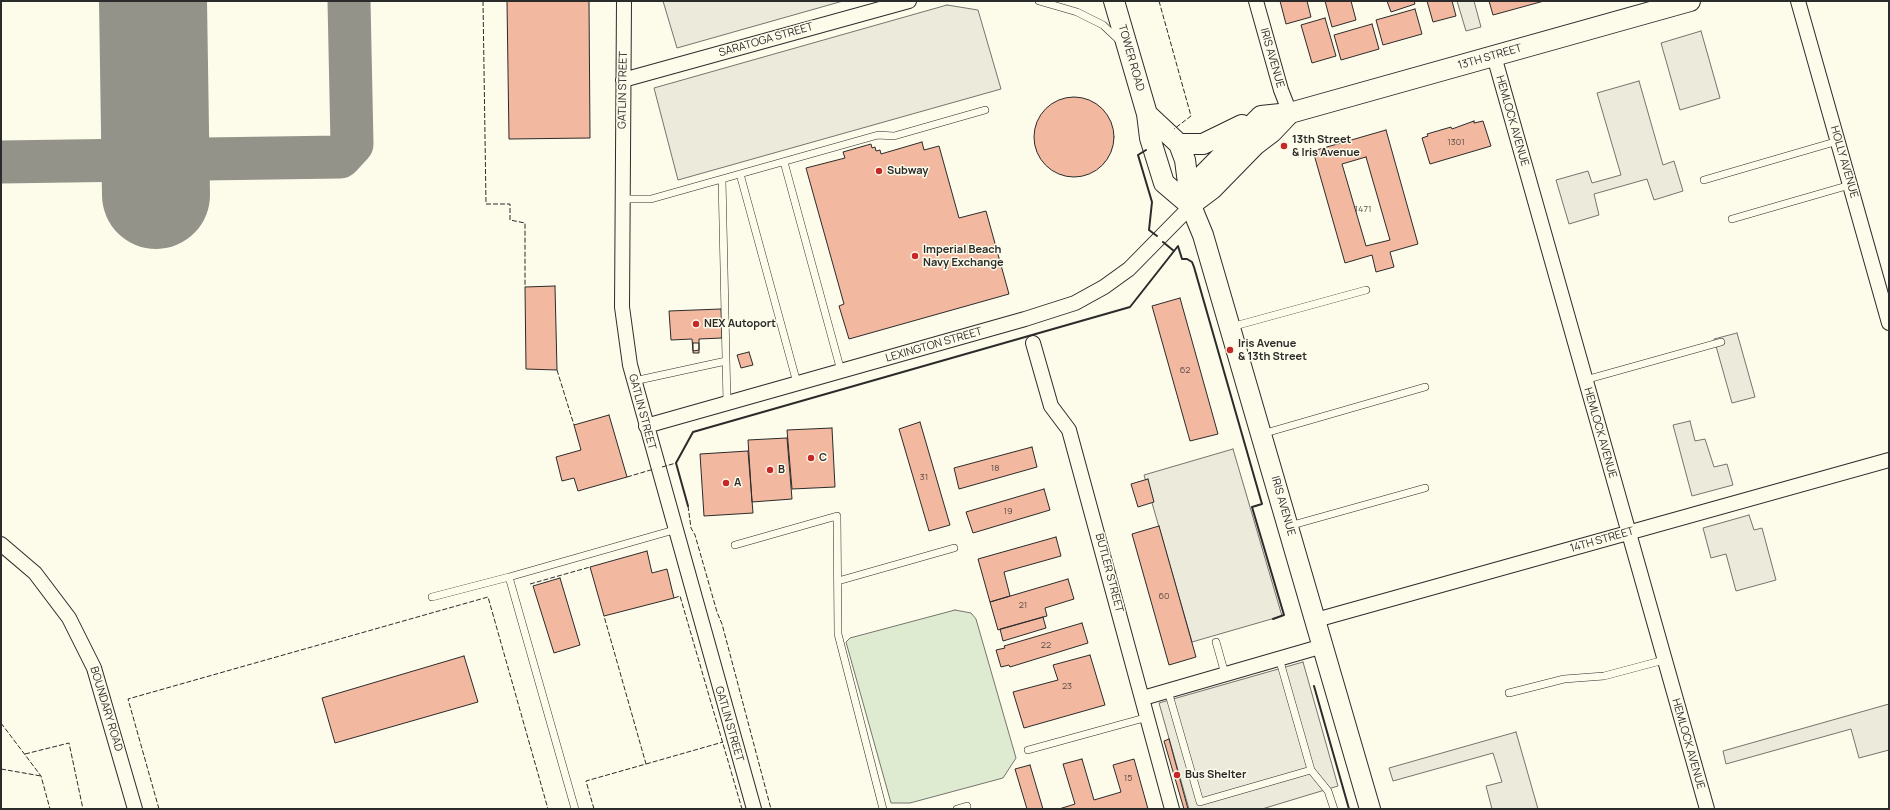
<!DOCTYPE html>
<style>
body{margin:0}
#map{position:relative;width:1890px;height:810px;overflow:hidden;background:#fdfbea;font-family:Manrope,sans-serif}
canvas{display:block}
.frame{position:absolute;inset:0;border:2px solid #2b2b2b;pointer-events:none}
</style>
<div id="map">
<canvas width="1890" height="810"></canvas>
<div class="frame"></div>
</div>
<script>
const ctx = document.querySelector('canvas').getContext('2d');
ctx.lineJoin = 'round';
function paint(path, color) {
  ctx.fillStyle = color;
  ctx.fill(path, 'evenodd');
}
function poly(rows) {
  const path = new Path2D();
  for (const r of rows) {
    if (r.length === 3) {
      path.moveTo(r[0] + r[2], r[1]);
      path.arc(r[0], r[1], r[2], 0, 2 * Math.PI);
      continue;
    }
    path.moveTo(r[0], r[1]);
    for (let i = 2; i < r.length; i += 2) path.lineTo(r[i], r[i + 1]);
  }
  return path;
}
function trace(path, color, width, dash) {
  ctx.strokeStyle = color;
  ctx.lineWidth = width;
  ctx.lineCap = dash ? 'butt' : 'round';
  ctx.setLineDash(dash || []);
  ctx.stroke(path);
}
function write(font, color, halo, rows, align = 'center') {
  ctx.font = font + ' Manrope,sans-serif';
  ctx.lineWidth = 3;
  ctx.setLineDash([]);
  ctx.textBaseline = 'middle';
  ctx.strokeStyle = halo;
  ctx.fillStyle = color;
  for (const [text, x, y, turn = 0] of rows) {
    ctx.save();
    ctx.translate(x, y);
    ctx.rotate((+turn || 0) * Math.PI / 180);
    ctx.textAlign = isNaN(turn) ? turn : align;
    if (halo) ctx.strokeText(text, 0, 0);
    ctx.fillText(text, 0, 0);
    ctx.restore();
  }
}
const green = poly([
 [955,610,971,613,976,619,1016,758,1003,778,910,803,891,803,846,642,850,638,955,610]
]);
const parking = poly([
 [663,1,843,1,677,48,663,1],
 [1457,1,1474,1,1481,27,1466,31,1457,1],
 [947,5,978,10,1001,89,678,180,654,88,947,5],
 [1701,31,1720,98,1680,110,1661,43,1701,31],
 [1639,81,1663,165,1674,161,1683,191,1654,200,1647,179,1594,194,1599,215,1569,224,1556,180,1588,171,1592,183,1621,175,1597,93,1639,81],
 [1737,333,1755,397,1732,403,1714,339,1737,333],
 [1690,421,1695,441,1705,439,1714,467,1727,464,1733,485,1692,496,1673,425,1690,421],
 [1233,449,1282,616,1192,642,1144,475,1233,449],
 [1749,515,1754,530,1762,528,1776,580,1736,591,1726,554,1711,558,1703,528,1749,515],
 [1303,662,1338,786,1262,809,1189,809,1159,703,1303,662],
 [1889,704,1889,750,1859,758,1851,729,1726,764,1723,751,1889,704],
 [1516,732,1538,809,1492,809,1486,786,1502,782,1493,753,1393,781,1389,768,1516,732]
]);
const taxiway = poly([
 [1,162,340,157,352,144,349,1]
]);
const runway = poly([
 [153,1,156,195]
]);
const building = poly([
 [507,1,589,1,590,138,509,139,507,1],
 [1280,1,1307,1,1311,17,1286,24,1280,1],
 [1325,1,1351,1,1356,20,1332,27,1325,1],
 [1387,1,1414,1,1415,4,1391,12,1387,1],
 [1427,1,1452,1,1456,16,1433,22,1427,1],
 [1489,1,1544,1,1493,15,1489,1],
 [1415,9,1422,34,1383,45,1376,20,1415,9],
 [1325,18,1336,56,1312,63,1301,25,1325,18],
 [1372,24,1379,49,1341,60,1334,35,1372,24],
 [1074,137,40],
 [1474,121,1474,123,1483,121,1491,146,1430,164,1422,138,1428,136,1427,134,1451,127,1452,129,1474,121],
 [1386,130,1418,244,1390,252,1394,267,1376,272,1372,255,1345,263,1313,151,1386,130],
 [1366,157,1390,240,1366,246,1342,164,1366,157],
 [922,142,924,150,939,146,959,218,986,211,1009,294,849,339,839,306,844,304,806,168,845,158,843,152,871,144,872,148,875,147,876,151,880,150,881,154,922,142],
 [555,286,557,370,526,369,525,287,555,286],
 [1180,298,1218,434,1190,441,1152,306,1180,298],
 [721,309,722,338,699,339,699,350,693,351,692,339,671,340,669,311,721,309],
 [693,343,699,343,699,353,693,353,693,343],
 [749,352,753,365,741,368,737,355,749,352],
 [609,415,627,477,578,491,574,478,562,481,556,457,581,450,574,425,609,415],
 [920,422,950,525,929,531,899,429,920,422],
 [832,428,835,487,792,489,787,430,832,428],
 [787,438,792,499,752,502,748,440,787,438],
 [1032,447,1037,467,959,489,954,468,1032,447],
 [748,451,753,513,704,516,700,454,748,451],
 [1148,479,1154,502,1138,507,1131,484,1148,479],
 [1044,489,1050,510,973,533,966,512,1044,489],
 [1159,526,1196,657,1169,665,1132,534,1159,526],
 [1056,537,1061,556,1004,572,1010,596,990,602,978,559,1056,537],
 [647,551,652,573,667,569,674,598,604,616,590,567,647,551],
 [560,578,580,645,554,653,533,586,560,578],
 [1068,579,1074,599,1045,608,1047,616,998,630,990,602,1068,579],
 [1043,617,1046,628,1003,641,1000,629,1043,617],
 [1082,623,1088,643,1010,667,1009,665,1001,667,996,650,1005,648,1004,646,1082,623],
 [1090,655,1105,705,1024,728,1013,692,1058,680,1053,665,1090,655],
 [464,656,478,702,335,743,322,698,464,656],
 [1169,739,1188,809,1184,809,1164,741,1169,739],
 [1082,759,1094,800,1121,792,1113,765,1134,759,1148,809,1059,809,1075,804,1063,764,1082,759],
 [1030,765,1043,809,1027,809,1015,769,1030,765]
]);
const lane = poly([
 [1039,1,1077,12,1103,25,1120,41],
 [784,162,841,371],
 [740,174,797,383],
 [722,179,727,403],
 [1704,180,1838,141],
 [622,199,651,199,878,135,894,136,985,110],
 [1732,219,1850,185],
 [1231,327,1366,290],
 [1585,380,1721,342],
 [634,381,726,361],
 [1262,434,1425,387],
 [1289,526,1425,488],
 [735,545,837,516,838,634,883,809],
 [838,581,954,548],
 [432,597,509,577],
 [1216,642,1225,674],
 [1168,691,1200,802,1311,770,1279,658],
 [1509,693,1564,679,1604,676,1664,660],
 [1028,750,1148,717],
 [1311,770,1328,791,1334,809],
 [575,809,509,577,674,530],
 [957,809,967,806,967,809]
]);
const street = poly([
 [624,1,622,307,630,365,754,809],
 [1256,1,1281,90,1290,113],
 [1798,1,1889,323],
 [1494,56,1707,809],
 [623,80,909,1],
 [1033,343,1051,406,1069,430,1172,809],
 [646,426,1025,319,1075,303,1104,287,1129,269,1191,206],
 [1,544,35,573,69,618,94,668,135,809],
 [1316,620,1889,460],
 [1143,698,1323,646]
]);
const secondary = poly([
 [1114,1,1147,114,1150,138,1164,183,1191,206],
 [1147,114,1179,144,1185,160,1191,206,1203,235,1370,809],
 [1179,144,1203,144,1242,125],
 [1191,204,1204,174,1261,116,1290,113,1690,1],
 [1192,204,1212,189,1255,145,1272,132,1290,113]
]);
const fence = poly([
 [483,1,486,204,510,204,510,220,525,223,525,287],
 [1159,1,1191,116,1174,129],
 [557,370,574,425],
 [662,467,676,463],
 [627,477,654,469],
 [688,506,691,528,695,535,717,612,722,624,771,809],
 [530,584,590,567],
 [674,598,680,596,742,809],
 [1,723,41,776,50,809],
 [25,754,69,743,83,809],
 [646,764,723,742],
 [1,769,41,776],
 [159,809,128,699,488,597,548,809],
 [594,809,586,781,646,764,604,616]
]);
const wall = poly([
 [1146,150,1138,155,1152,202,1149,230,1157,236],
 [1163,242,1174,251],
 [688,506,676,463,693,432,1130,307,1178,246,1182,259,1187,259,1192,262,1194,267,1262,504,1252,507,1284,615,1273,619],
 [1314,686,1349,809]
]);
const markers = [
 [1284,146,4,"#c62828"],
 [879,171,4,"#c62828"],
 [915,256,4,"#c62828"],
 [696,324,4,"#c62828"],
 [1230,350,4,"#c62828"],
 [811,458,4,"#c62828"],
 [770,470,4,"#c62828"],
 [726,483,4,"#c62828"],
 [1177,775,4,"#c62828"]
];
const numberNames = [
 ["1301",1456,142],
 ["1471",1363,209],
 ["62",1185,370],
 ["18",995,468],
 ["31",924,477],
 ["19",1008,511],
 ["60",1164,596],
 ["21",1023,605],
 ["22",1046,645],
 ["23",1067,686],
 ["15",1128,778]
];
const streetNames = [
 ["SARATOGA STREET",766,40,-16],
 ["13TH STREET",1490,57,-16],
 ["TOWER ROAD",1131,58,74],
 ["IRIS AVENUE",1272,58,74],
 ["GATLIN STREET",623,90,-89],
 ["HEMLOCK AVENUE",1512,121,74],
 ["HOLLY AVENUE",1844,162,74],
 ["LEXINGTON STREET",934,345,-16],
 ["GATLIN STREET",642,412,75],
 ["HEMLOCK AVENUE",1600,433,74],
 ["IRIS AVENUE",1283,506,74],
 ["14TH STREET",1602,540,-16],
 ["BUTLER STREET",1109,573,75],
 ["BOUNDARY ROAD",106,709,73],
 ["GATLIN STREET",729,724,74],
 ["HEMLOCK AVENUE",1688,744,74]
];
const poiNames = [
 ["13th Street",1292,140],
 ["& Iris Avenue",1292,153],
 ["Subway",887,171],
 ["Imperial Beach",923,250],
 ["Navy Exchange",923,263],
 ["NEX Autoport",704,324],
 ["Iris Avenue",1238,344],
 ["& 13th Street",1238,357],
 ["C",819,458],
 ["B",778,470],
 ["A",734,483],
 ["Bus Shelter",1185,775]
];
paint(green, '#deebd1');
trace(green, '#74746e', 1);
paint(parking, '#eceadb');
trace(parking, '#74746e', 1);
trace(taxiway, '#94938a', 43);
trace(runway, '#94938a', 108);
paint(building, '#f2b8a0');
trace(building, '#2b2b2b', 1);
trace(lane, '#2b2b2b', 8);
trace(street, '#2b2b2b', 16);
trace(secondary, '#2b2b2b', 22);
trace(lane, '#fdfbea', 7);
trace(street, '#fdfbea', 14);
trace(secondary, '#fdfbea', 20);
trace(fence, '#2b2b2b', 1, [5, 2]);
trace(wall, '#2b2b2b', 2);
for (const [x, y, r, color] of markers) {
  const dot = new Path2D();
  dot.arc(x, y, r, 0, 2 * Math.PI);
  ctx.fillStyle = color;
  ctx.fill(dot);
  trace(dot, '#fdfbea', 1.5);
}
write('9px', '#5d4e48', null, numberNames);
write('11px', '#2b2b2b', '#fdfbea', streetNames);
write('bold 11px', '#2b2b2b', '#fdfbea', poiNames, 'left');
</script>
